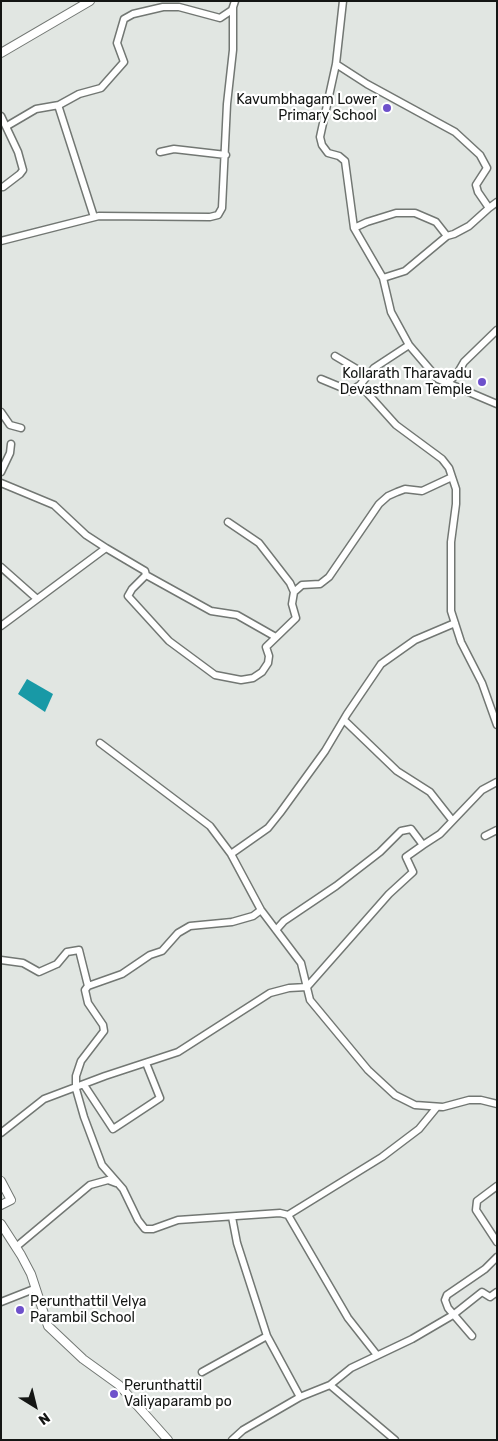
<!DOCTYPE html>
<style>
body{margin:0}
#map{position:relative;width:498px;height:1441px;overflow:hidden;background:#e1e6e2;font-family:Rubik,sans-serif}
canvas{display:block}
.frame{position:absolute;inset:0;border:2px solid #141614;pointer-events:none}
.north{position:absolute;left:10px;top:1381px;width:50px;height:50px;-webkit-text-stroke:4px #fff;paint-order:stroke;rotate:144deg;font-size:14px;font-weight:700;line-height:20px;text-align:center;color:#141614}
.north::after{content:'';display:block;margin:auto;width:18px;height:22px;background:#141614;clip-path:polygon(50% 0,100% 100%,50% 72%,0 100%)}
</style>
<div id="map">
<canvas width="498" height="1441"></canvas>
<div class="frame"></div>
<div class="north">N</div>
</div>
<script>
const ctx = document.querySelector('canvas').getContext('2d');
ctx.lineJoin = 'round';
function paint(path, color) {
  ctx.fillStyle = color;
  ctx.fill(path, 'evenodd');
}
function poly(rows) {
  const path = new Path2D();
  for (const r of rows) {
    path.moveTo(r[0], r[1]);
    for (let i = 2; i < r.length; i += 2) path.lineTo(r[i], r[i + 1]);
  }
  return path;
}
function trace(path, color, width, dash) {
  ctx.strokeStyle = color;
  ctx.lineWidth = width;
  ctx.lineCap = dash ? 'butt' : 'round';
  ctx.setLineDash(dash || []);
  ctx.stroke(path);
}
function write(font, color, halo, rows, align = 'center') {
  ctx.font = font + ' Rubik,sans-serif';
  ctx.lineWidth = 4.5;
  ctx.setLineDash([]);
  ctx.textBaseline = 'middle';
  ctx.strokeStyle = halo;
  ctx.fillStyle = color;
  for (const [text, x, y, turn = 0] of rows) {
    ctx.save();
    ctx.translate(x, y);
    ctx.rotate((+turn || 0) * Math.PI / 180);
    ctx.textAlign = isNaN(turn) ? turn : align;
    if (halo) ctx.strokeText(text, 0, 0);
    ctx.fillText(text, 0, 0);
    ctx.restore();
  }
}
const water = poly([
 [27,679,53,694,45,712,18,694]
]);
const minor = poly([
 [343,1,336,64,320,137,322,145,328,153,339,156,345,161,354,228,383,278,391,312,409,345,438,379,497,404],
 [336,64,367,84,455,132,480,155,487,168,476,185,478,192,489,208,469,226,454,234,447,236,436,222,415,213,396,213,367,222,354,228],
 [58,105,94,217],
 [1,116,18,152,23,170,20,174,3,187],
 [7,126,36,109,59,105,79,94,101,88,124,62,117,43,124,19,133,14,163,7,179,7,220,18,232,10,235,1],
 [160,152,174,149,226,155],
 [489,208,497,202],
 [1,241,99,216,210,217,218,215,222,208,227,104,233,50,233,7],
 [383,278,405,271,447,236],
 [409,345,374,368,360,385,396,425,442,459,449,468,456,489,456,504,451,542,451,611,461,642,482,683,497,725],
 [335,356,367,375],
 [321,379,350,391,360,385],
 [446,384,457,374,464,362,497,330],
 [1,412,10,425,21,428],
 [1,472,10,453,11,444],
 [1,483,54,505,86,535,106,548],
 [228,522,259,543,290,583,294,592],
 [1,567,36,598],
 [146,575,211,611,237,615,274,636],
 [1,626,106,548,145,571,146,575,132,589,128,596,169,641,215,675,241,680,253,678,262,672,268,663,269,656,266,647,296,618,292,604,294,592,302,585,320,584,329,577,379,504,388,496,397,492,405,489,422,491,452,477],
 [344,720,397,771,430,792,452,820],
 [100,743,210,826,231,854,261,910,301,963,310,1000,368,1070,395,1095,415,1105,443,1107,469,1100,481,1100,497,1104],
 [485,836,497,830],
 [423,845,440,834,482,790,497,782],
 [231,854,268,828,280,813,325,751,347,714,381,664,415,640,455,623],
 [261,910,253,916,232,922,190,926,178,933,162,951,150,955,122,974,88,986,85,990,88,1003,103,1025,104,1031,81,1061,76,1076,76,1089,84,1117,102,1165,123,1189,138,1220,145,1229,153,1229,178,1220,280,1213,288,1215,382,1157,419,1129,437,1107],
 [1,960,23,963,39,972,57,964,67,952,79,950,88,986],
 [84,1085,113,1129,160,1098,146,1063],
 [1,1133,44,1099,105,1076,178,1052,270,993,289,988,307,987,389,894,413,872,406,857,423,845,411,829,401,831,380,852,336,886,284,921,276,930],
 [497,1186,477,1201,476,1210,497,1242],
 [288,1215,348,1318,377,1355],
 [232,1217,237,1243,267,1336,300,1397],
 [16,1247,90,1185,108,1180,116,1183],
 [1,1302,34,1289],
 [472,1336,448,1308,445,1300,447,1295,485,1269,497,1257],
 [202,1372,267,1336],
 [330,1385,351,1368,412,1339,453,1315,482,1292,490,1297,497,1292],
 [232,1440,243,1430,300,1397,330,1385,395,1440]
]);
const major = poly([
 [1,53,90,1],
 [1,1181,11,1200,1,1205],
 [1,1224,21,1255,31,1274,48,1326,83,1359,119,1385,168,1440]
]);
const markers = [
 [387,108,5,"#6e51cb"],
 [482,382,5,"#6e51cb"],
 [20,1310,5,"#6e51cb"],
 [114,1394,5,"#6e51cb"]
];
const poiNames = [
 ["Kavumbhagam Lower",377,100],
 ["Primary School",377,116],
 ["Kollarath Tharavadu",472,374],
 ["Devasthnam Temple",472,390],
 ["Perunthattil Velya",30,1302,"left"],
 ["Parambil School",30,1318,"left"],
 ["Perunthattil",124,1386,"left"],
 ["Valiyaparamb po",124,1402,"left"]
];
paint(water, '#1899a6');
trace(minor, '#727773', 9);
trace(major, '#727773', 10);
trace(minor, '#fff', 6);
trace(major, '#fff', 8);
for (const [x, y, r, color] of markers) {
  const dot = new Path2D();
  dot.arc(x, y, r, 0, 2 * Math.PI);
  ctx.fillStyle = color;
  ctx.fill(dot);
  trace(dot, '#fff', 2);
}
write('14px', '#141614', '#fff', poiNames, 'right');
</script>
